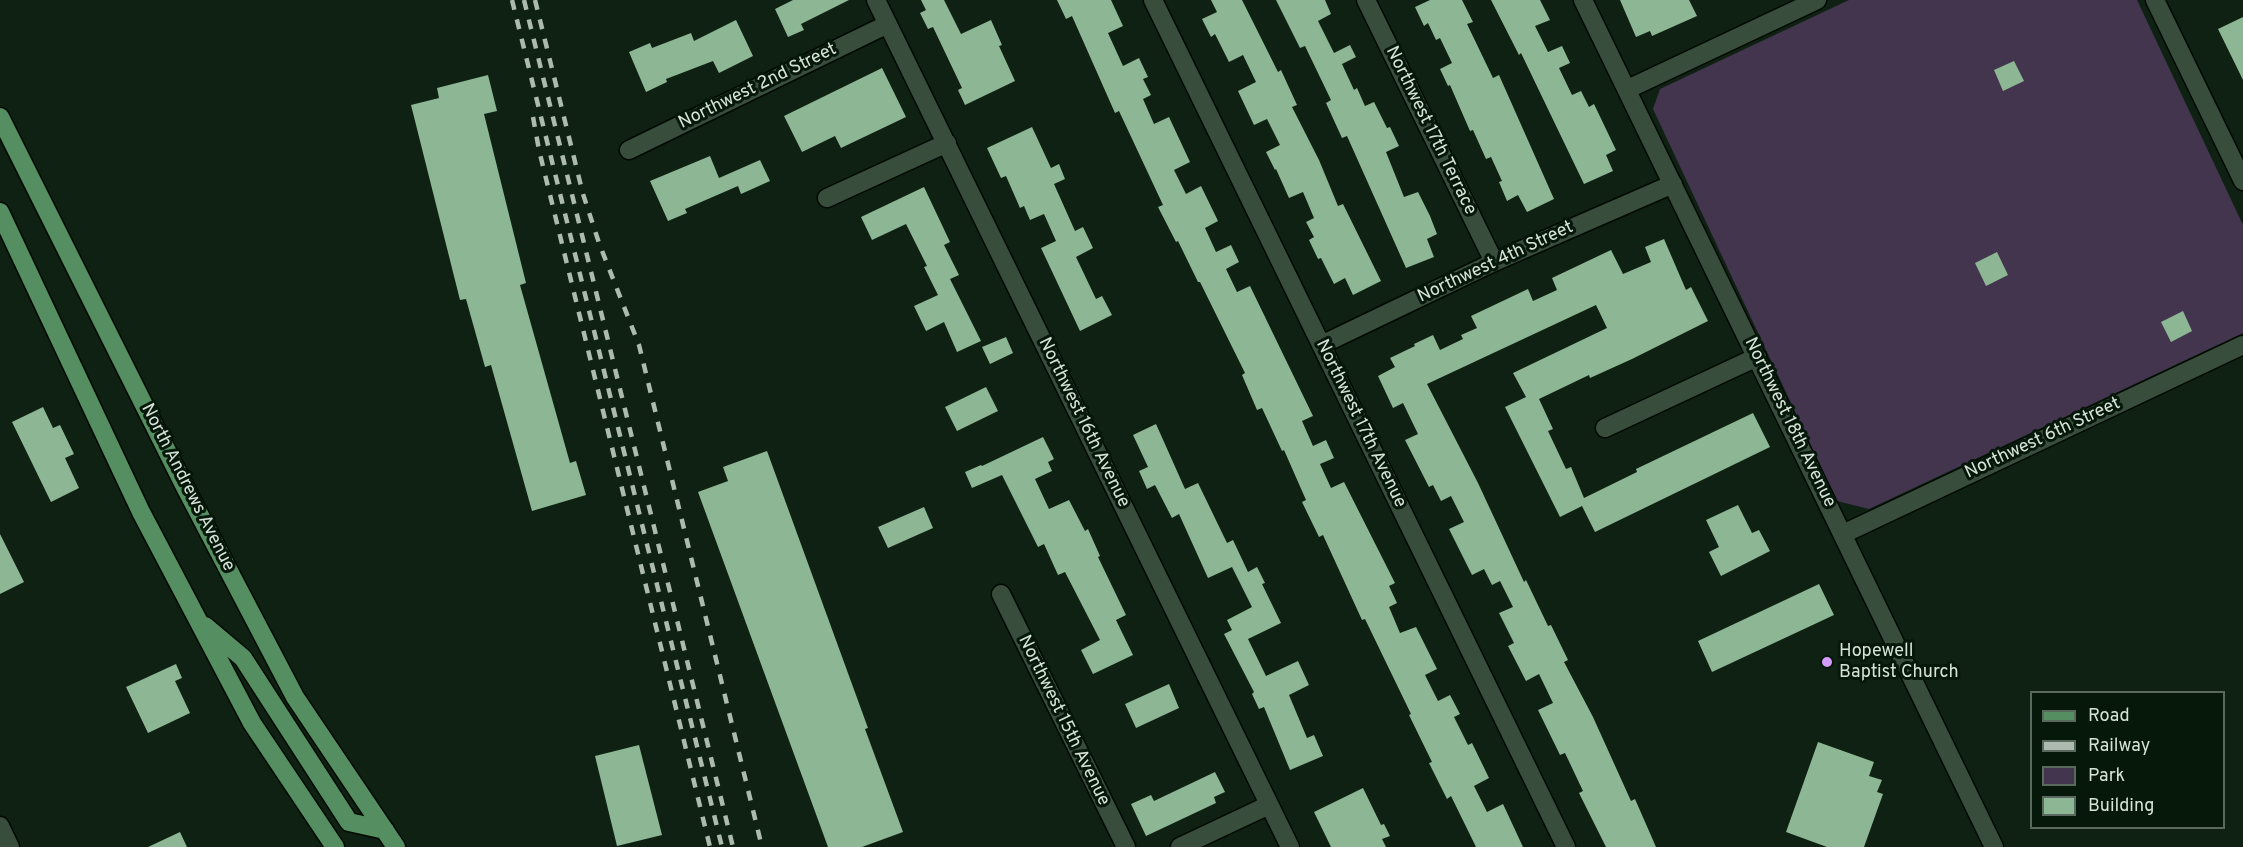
<!DOCTYPE html>
<style>
body{margin:0}
#map{position:relative;width:2243px;height:847px;overflow:hidden;background:#0f2113;font-family:Overpass,sans-serif}
canvas{display:block}
.legend{position:absolute;left:2030px;top:691px;width:195px;height:138px;box-sizing:border-box;background:#06180a;border:2px solid #5a695d;margin:0;padding:8px 10px;list-style:none;font-size:18px;color:#d7e3d9}
.legend li{display:flex;align-items:center;gap:12px;height:30px}
.legend b{width:30px;border:2px solid #5a695d}
</style>
<div id="map">
<canvas width="2243" height="847"></canvas>
<ul class="legend">
<li><b style="height:8px;background:#558f61"></b>Road</li>
<li><b style="height:8px;background:#adbaaf"></b>Railway</li>
<li><b style="height:16px;background:#44354f"></b>Park</li>
<li><b style="height:16px;background:#8db694"></b>Building</li>
</ul>
</div>
<script>
const ctx = document.querySelector('canvas').getContext('2d');
ctx.lineJoin = 'round';
function paint(path, color) {
  ctx.fillStyle = color;
  ctx.fill(path, 'evenodd');
}
function poly(rows) {
  const path = new Path2D();
  for (const r of rows) {
    path.moveTo(r[0], r[1]);
    for (let i = 2; i < r.length; i += 2) path.lineTo(r[i], r[i + 1]);
  }
  return path;
}
function trace(path, color, width, dash) {
  ctx.strokeStyle = color;
  ctx.lineWidth = width;
  ctx.lineCap = dash ? 'butt' : 'round';
  ctx.setLineDash(dash || []);
  ctx.stroke(path);
}
function write(font, color, halo, rows, align = 'center') {
  ctx.font = font + ' Overpass,sans-serif';
  ctx.lineWidth = 6;
  ctx.setLineDash([]);
  ctx.textBaseline = 'middle';
  ctx.strokeStyle = halo;
  ctx.fillStyle = color;
  for (const [text, x, y, turn = 0] of rows) {
    ctx.save();
    ctx.translate(x, y);
    ctx.rotate((+turn || 0) * Math.PI / 180);
    ctx.textAlign = isNaN(turn) ? turn : align;
    if (halo) ctx.strokeText(text, 0, 0);
    ctx.fillText(text, 0, 0);
    ctx.restore();
  }
}
const green = poly([
 [1849,0,2137,0,2243,225,2243,333,1869,509,1837,501,1653,109,1660,89]
]);
const building = poly([
 [793,0,849,0,801,24,804,30,788,37,775,9],
 [921,0,944,0,961,34,991,20,1002,45,999,46,1015,81,965,105,958,90,962,88,933,27,928,29,920,13,926,10],
 [1057,0,1111,0,1123,26,1108,33,1123,66,1139,58,1148,77,1143,79,1151,95,1143,99,1154,124,1169,117,1190,162,1174,170,1186,194,1201,186,1218,221,1205,228,1216,252,1231,245,1239,262,1226,269,1237,292,1250,286,1313,416,1302,421,1313,446,1326,440,1334,458,1320,464,1331,488,1344,482,1395,583,1389,586,1397,603,1389,607,1400,633,1416,627,1437,669,1425,675,1438,701,1450,695,1460,714,1454,717,1468,745,1472,743,1489,778,1474,786,1487,812,1503,804,1523,847,1476,847,1451,796,1447,799,1429,763,1432,762,1409,715,1411,714,1365,619,1362,620,1323,535,1319,537,1302,502,1306,500,1284,450,1282,451,1262,408,1257,410,1242,375,1245,373,1200,282,1198,282,1178,241,1176,242,1158,207,1163,205,1119,111,1115,113,1072,16,1066,19],
 [1211,0,1242,0,1278,72,1281,70,1297,105,1292,107,1319,160,1338,206,1343,204,1381,281,1353,295,1345,278,1334,284,1321,258,1318,259,1309,240,1314,237,1306,222,1314,218,1303,192,1289,198,1276,169,1275,170,1266,152,1280,145,1267,119,1254,125,1238,91,1256,82,1243,55,1229,62,1215,34,1211,37,1202,19,1217,12],
 [1276,0,1325,0,1331,14,1318,21,1334,53,1350,45,1356,57,1342,64,1354,90,1357,88,1365,106,1374,102,1387,128,1390,127,1399,146,1386,152,1404,197,1418,192,1430,216,1437,234,1427,239,1434,257,1406,268,1347,136,1342,138,1326,103,1331,100,1305,46,1300,48],
 [1430,0,1462,0,1473,22,1467,24,1493,78,1499,75,1554,199,1527,212,1518,195,1507,201,1499,182,1502,181,1491,157,1486,159,1473,130,1470,131,1450,85,1448,86,1440,69,1452,63,1440,38,1436,40,1428,23,1424,26,1415,7],
 [1491,0,1540,0,1550,20,1535,26,1548,52,1562,46,1570,63,1559,68,1572,95,1581,91,1589,107,1594,104,1616,150,1606,155,1613,171,1584,184,1521,53,1519,55],
 [1620,0,1689,0,1697,16,1652,36,1650,31,1636,37],
 [2243,17,2243,80,2218,29],
 [736,20,753,56,719,73,713,61,666,79,667,82,646,92,629,52,650,43,652,48,691,33,694,41],
 [2014,61,2024,81,2003,91,1994,70],
 [882,68,906,117,841,148,835,136,802,152,784,116],
 [488,75,497,111,484,114,526,283,520,285,570,463,576,461,586,495,532,511,491,365,485,367,466,299,460,300,411,105,439,98,437,88],
 [1032,127,1051,168,1059,164,1065,179,1054,184,1075,231,1083,227,1093,248,1076,257,1096,299,1102,296,1112,315,1080,331,1041,248,1056,241,1044,214,1030,220,1024,206,1020,208,1006,176,1001,178,987,148],
 [710,156,719,178,760,160,770,181,741,194,738,186,685,209,687,213,668,221,650,181],
 [924,187,950,242,944,245,959,275,950,279,981,341,957,352,944,322,926,331,914,306,938,295,924,267,927,266,906,224,872,240,861,217],
 [1664,239,1686,290,1691,287,1708,321,1632,359,1590,378,1589,375,1539,399,1553,429,1548,431,1566,469,1571,467,1584,498,1637,472,1636,469,1753,413,1770,447,1595,532,1582,506,1560,517,1505,407,1526,397,1513,373,1607,328,1596,305,1427,384,1478,483,1524,582,1526,580,1548,626,1551,625,1568,660,1564,662,1593,717,1631,801,1635,799,1656,847,1606,847,1579,793,1583,791,1565,753,1560,755,1538,710,1553,703,1539,674,1526,681,1508,646,1514,643,1499,613,1513,607,1500,581,1492,585,1484,569,1472,575,1449,529,1464,522,1451,496,1441,501,1433,485,1429,487,1405,440,1418,434,1403,403,1393,408,1378,376,1395,367,1390,358,1415,346,1414,344,1433,335,1440,350,1463,339,1461,335,1477,328,1471,316,1528,289,1533,301,1557,290,1552,278,1611,250,1623,274,1651,262,1645,247],
 [1997,252,2008,275,1986,286,1975,263],
 [2183,311,2192,331,2171,342,2161,322],
 [1006,337,1013,353,990,364,982,347],
 [986,387,998,411,957,431,945,407],
 [43,407,53,428,60,425,74,454,65,458,79,488,51,502,12,422],
 [1156,424,1185,489,1198,483,1227,543,1233,540,1248,572,1257,567,1265,583,1262,584,1281,623,1248,639,1266,676,1298,661,1309,685,1289,695,1307,738,1314,735,1323,756,1290,770,1264,707,1259,709,1252,694,1254,692,1224,634,1232,630,1227,620,1252,607,1232,567,1208,578,1179,514,1172,518,1155,485,1147,489,1139,471,1148,467,1133,435],
 [1043,437,1054,459,1048,462,1052,471,1035,479,1049,509,1069,500,1085,531,1088,529,1100,556,1098,557,1126,615,1116,620,1133,655,1093,674,1081,650,1100,640,1065,572,1058,575,1044,544,1038,547,1002,475,972,488,965,472,981,465,982,466],
 [767,451,868,728,865,729,903,832,862,847,828,847,698,492,728,481,723,467],
 [1738,505,1752,533,1759,530,1770,551,1721,576,1709,552,1719,547,1706,520],
 [924,507,933,528,888,548,878,527],
 [0,534,24,582,0,594],
 [1819,584,1834,615,1712,672,1698,641],
 [176,664,182,678,175,681,190,713,148,733,126,687],
 [1169,684,1179,708,1136,728,1125,704],
 [1818,742,1874,762,1869,776,1882,780,1877,792,1883,794,1864,847,1827,847,1786,832],
 [639,745,662,835,617,846,595,756],
 [1215,772,1225,792,1214,797,1216,803,1146,836,1131,804,1151,795,1154,801],
 [1363,788,1381,825,1384,824,1390,836,1382,839,1386,847,1331,847,1314,812],
 [180,832,187,847,148,847]
]);
const minor = poly([
 [876,0,1290,847],
 [1153,0,1566,847],
 [1366,0,1494,262],
 [1583,0,1994,847],
 [2155,0,2243,181],
 [1628,89,1817,0],
 [629,150,888,24],
 [827,198,947,143],
 [1321,345,1494,262,1673,184],
 [1605,428,1757,357],
 [1843,534,2243,345],
 [1001,594,1126,847],
 [0,826,10,847],
 [1180,847,1269,805]
]);
const major = poly([
 [0,117,186,489,295,697,396,847],
 [0,212,141,512,252,723,335,847],
 [205,626,243,658,349,822,385,830]
]);
const rail = poly([
 [512,0,722,847],
 [524,0,733,847],
 [535,0,583,194,599,243,639,345,762,847],
 [533,117,539,150,710,847]
]);
const markers = [
 [1827,662,6,"#d39cfc"]
];
const streetNames = [
 ["Northwest 2nd Street",758,87,-26],
 ["Northwest 17th Terrace",1430,131,64],
 ["Northwest 4th Street",1496,263,-25],
 ["Northwest 16th Avenue",1083,423,64],
 ["Northwest 18th Avenue",1789,423,64],
 ["Northwest 17th Avenue",1360,424,64],
 ["Northwest 6th Street",2043,439,-25],
 ["North Andrews Avenue",187,488,63],
 ["Northwest 15th Avenue",1063,721,64]
];
const poiNames = [
 ["Hopewell",1839,652],
 ["Baptist Church",1839,673]
];
paint(green, '#44354f');
paint(building, '#8db694');
trace(minor, '#000a02', 21);
trace(major, '#000a02', 21);
trace(minor, '#394d3c', 18);
trace(major, '#558f61', 18);
trace(rail, '#adbaaf', 4.5, [10, 10]);
for (const [x, y, r, color] of markers) {
  const dot = new Path2D();
  dot.arc(x, y, r, 0, 2 * Math.PI);
  ctx.fillStyle = color;
  ctx.fill(dot);
  trace(dot, '#06180a', 2);
}
write('18px', '#d7e3d9', '#06180a', streetNames);
write('18px', '#d7e3d9', '#06180a', poiNames, 'left');
</script>
